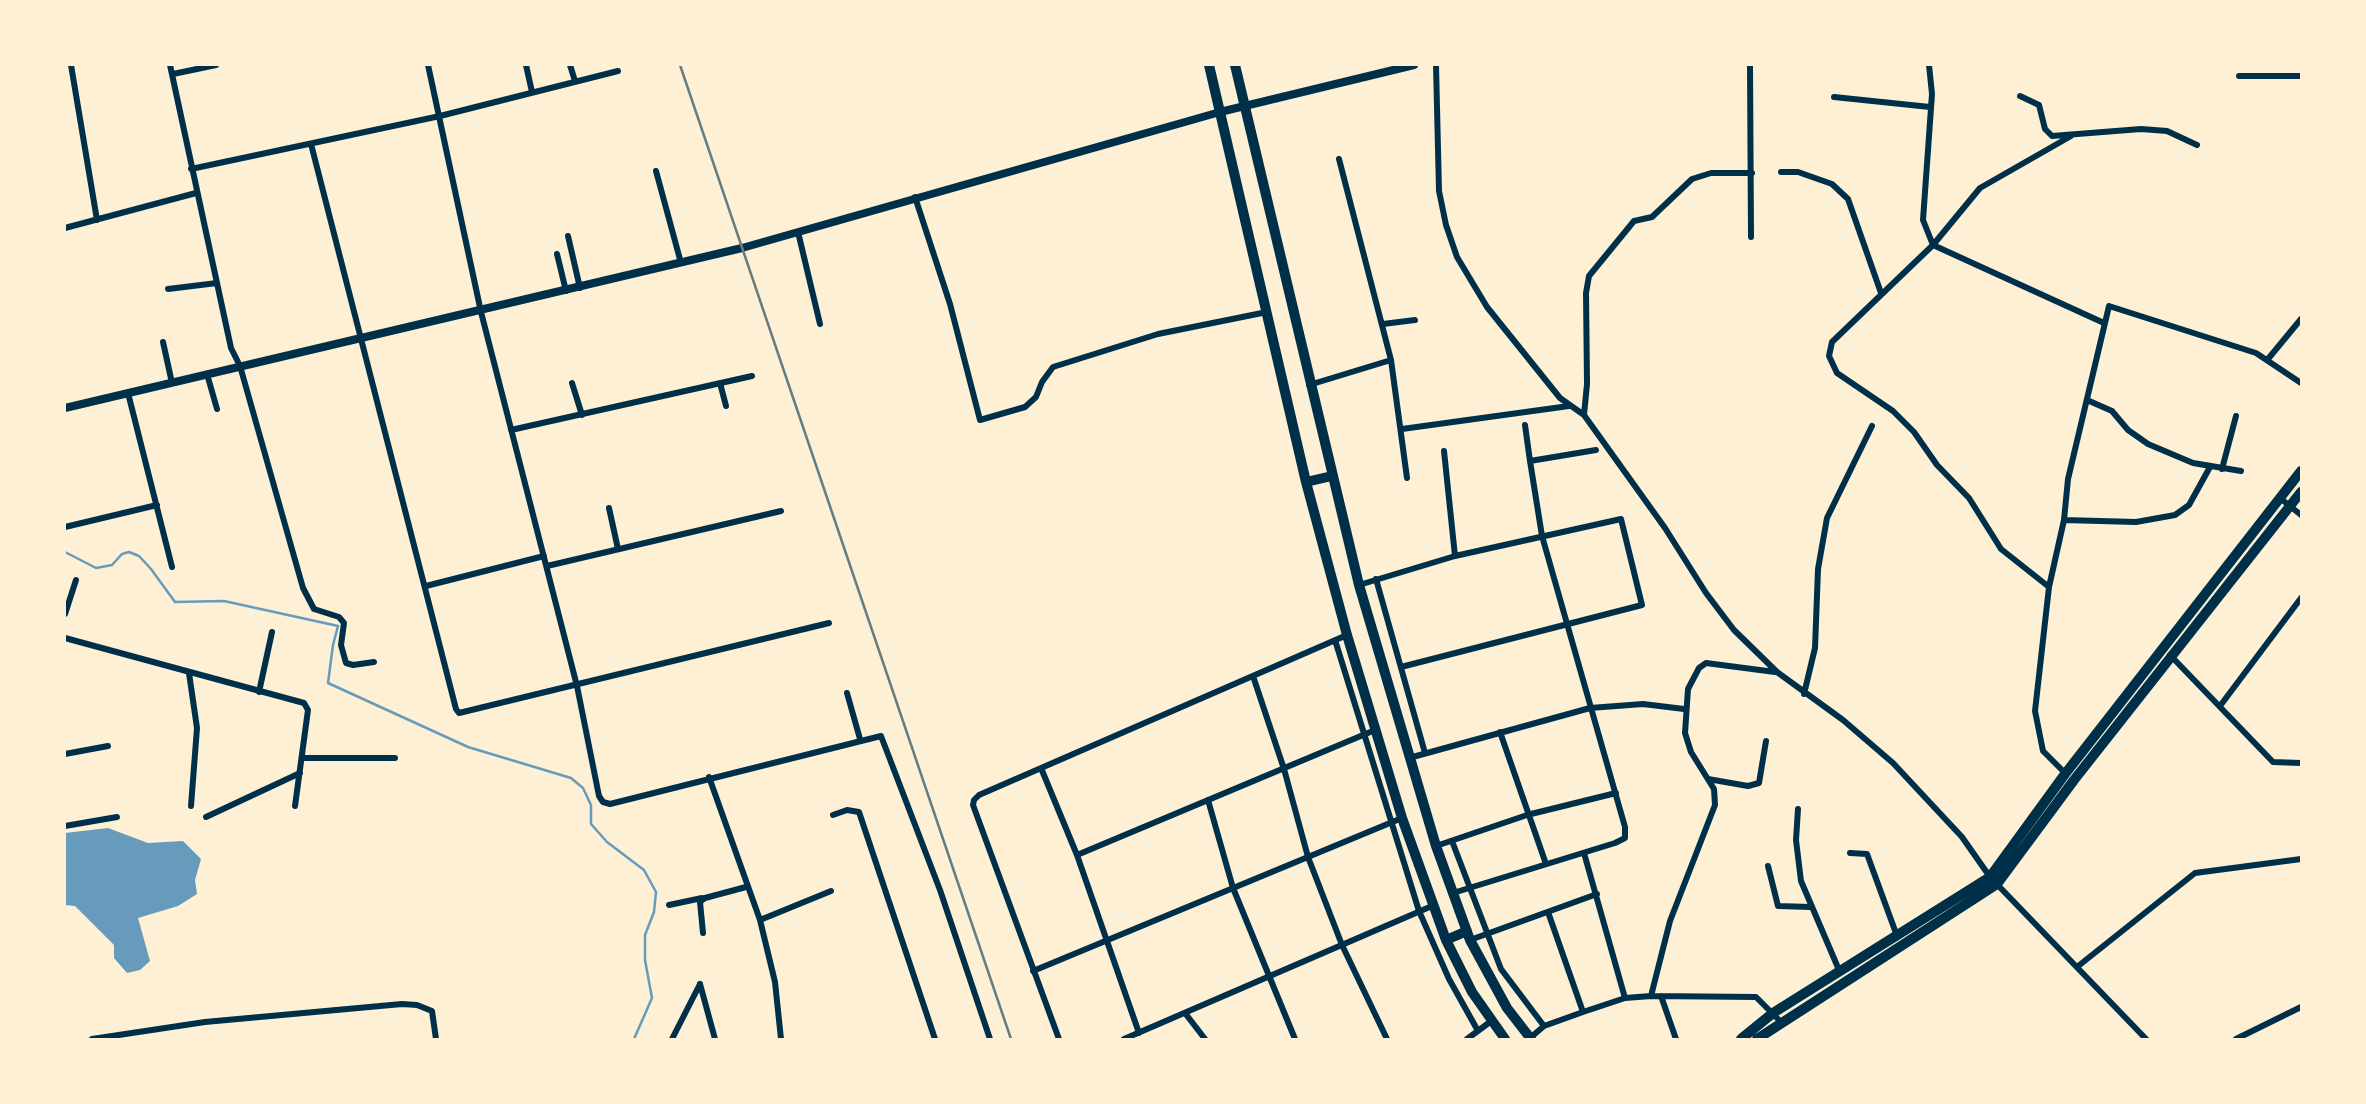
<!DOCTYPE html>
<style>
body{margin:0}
#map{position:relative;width:2366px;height:1104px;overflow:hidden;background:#fdf0d5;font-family:Karla,sans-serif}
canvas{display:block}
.frame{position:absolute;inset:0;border:66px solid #fdf0d5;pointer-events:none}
</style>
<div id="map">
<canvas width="2366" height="1104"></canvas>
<div class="frame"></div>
</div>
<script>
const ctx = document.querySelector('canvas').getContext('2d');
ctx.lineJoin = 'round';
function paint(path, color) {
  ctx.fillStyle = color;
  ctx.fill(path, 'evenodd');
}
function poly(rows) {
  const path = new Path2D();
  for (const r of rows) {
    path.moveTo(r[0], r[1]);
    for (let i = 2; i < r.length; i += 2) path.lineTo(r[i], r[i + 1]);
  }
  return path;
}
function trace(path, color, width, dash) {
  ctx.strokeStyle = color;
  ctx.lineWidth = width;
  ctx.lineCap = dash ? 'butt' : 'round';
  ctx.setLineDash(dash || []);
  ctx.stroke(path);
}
const water = poly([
 [108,828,148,843,183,841,201,859,195,880,197,894,178,906,138,918,150,961,140,970,127,973,114,958,114,945,75,906,65,905,65,833]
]);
const stream = poly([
 [65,552,96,568,112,565,122,554,129,552,139,556,151,569,175,602,224,601,338,626,333,645,328,683,468,747,571,778,583,788,591,805,591,824,607,842,644,870,656,892,654,912,645,935,645,960,652,998,634,1039]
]);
const minor = poly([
 [71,65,97,220],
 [170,65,231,348,240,366,303,588,314,609,339,617,344,623,341,645,346,663,353,665,374,662],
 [428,65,481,312,577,686,599,796,603,802,610,804,881,736,940,890,990,1039],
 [526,65,532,92],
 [570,65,575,81],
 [1436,65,1439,191,1446,225,1457,257,1487,307,1560,398,1584,415,1665,528,1706,593,1734,630,1777,672,1843,720,1893,763,1962,837,1990,877,2146,1039],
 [1750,65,1751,237],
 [1929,65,1932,94,1923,220,1933,245,2104,323],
 [173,74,216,65],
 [2239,76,2301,76],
 [2020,96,2039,105,2045,129,2052,136,2141,129,2167,131,2197,145],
 [1834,97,1930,107],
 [311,144,456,709,459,713,829,623],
 [1339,159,1391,360,1407,478],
 [191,169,440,116,618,71],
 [656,171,681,263],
 [1781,172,1798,172,1832,184,1848,199,1881,293],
 [915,197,950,304,980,420,1025,407,1036,397,1042,382,1053,367,1158,334,1267,312],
 [65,228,196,193],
 [798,232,820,324],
 [568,236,580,288],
 [557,254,566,291],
 [168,289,217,283],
 [1383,324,1415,320],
 [163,342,172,383],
 [2268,359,2301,319],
 [207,374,217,409],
 [572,383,582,415],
 [720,383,726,406],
 [1309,385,1391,360],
 [128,393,172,567],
 [2087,400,2112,411,2128,430,2148,444,2193,463,2241,471],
 [1584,415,1587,384,1586,293,1589,276,1634,221,1652,217,1692,179,1711,173,1752,173],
 [1525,425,1530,461,1596,450],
 [1402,429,1569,406],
 [511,430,752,376],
 [1444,451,1455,556],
 [2222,469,2236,416],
 [2280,498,2301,515],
 [609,508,618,549],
 [2064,520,2136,522,2175,515,2189,505,2210,467],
 [65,527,157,505],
 [547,566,781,511],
 [1376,579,1425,753],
 [1359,585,1455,556,1621,519,1642,605,1401,667],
 [426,586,544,556],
 [2049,587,2064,520,2068,479,2109,306,2256,353,2301,383],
 [65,614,76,580],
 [65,638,304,703,308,710,295,806],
 [1335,640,1419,911,1449,979,1478,1031],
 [2170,655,2273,762,2301,763],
 [189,673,197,728,191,806],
 [1253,676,1284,769,1308,857,1342,945,1387,1039],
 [259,692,272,632],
 [847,693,860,739],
 [1804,694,1815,648,1818,569,1827,518,1872,426],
 [2220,706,2301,598],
 [1500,732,1546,864],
 [65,754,108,746],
 [302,758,395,758],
 [1409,758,1590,708,1643,704,1684,709],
 [1041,768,1077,855,1139,1033],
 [2066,774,2043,751,2035,711,2049,587,2001,549,1969,498,1937,465,1914,432,1893,411,1837,373,1829,356,1832,342,1933,245,1980,188,2071,136],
 [709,777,760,920,775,982,781,1039],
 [1708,779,1748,786,1759,783,1766,741],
 [1208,800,1233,888,1295,1039],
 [1798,809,1796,840,1801,881,1839,970],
 [833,815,847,810,859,812,935,1039],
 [206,817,300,773],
 [65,826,117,817],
 [1452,841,1501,969,1544,1026],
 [1436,846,1527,815,1616,793],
 [1584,853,1625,998],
 [1850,853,1867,854,1897,936],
 [1077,855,1375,730],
 [1768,866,1778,906,1810,907],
 [1453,893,1615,843,1625,838,1625,827,1542,536,1530,461],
 [669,905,702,898],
 [1548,912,1583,1012],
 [760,920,831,891],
 [703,933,700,902,705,898,746,887],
 [1470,940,1597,894],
 [2077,967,2195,873,2301,859],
 [1033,971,1402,818],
 [700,984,715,1039],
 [1651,996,1670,921,1715,805,1714,789,1691,752,1685,733,1688,689,1699,668,1706,663,1775,672],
 [1661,996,1676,1039],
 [1185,1013,1205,1039],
 [1530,1038,1544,1026,1583,1012,1625,998,1651,996,1756,997,1781,1022],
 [92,1039,205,1022,402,1004,417,1005,432,1011,436,1039],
 [672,1039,700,984],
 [1059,1039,973,805,974,800,979,795,1347,635],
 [1124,1039,1432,906],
 [1467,1039,1490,1022],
 [2236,1039,2301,1007]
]);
const tertiary = poly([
 [65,408,742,248,1220,112,1414,65]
]);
const primary = poly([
 [1209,65,1306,482,1347,635,1402,818,1446,940,1472,992,1505,1039],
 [1235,65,1359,585,1436,846,1470,940,1507,1008,1531,1039],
 [1306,482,1332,476],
 [1446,940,1467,931],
 [1741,1039,1773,1013,1990,877,2065,774,2301,471],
 [1757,1039,1997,884,2074,780,2301,492]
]);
const rail = poly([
 [680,65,1011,1039]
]);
paint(water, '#669bbc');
trace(stream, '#669bbc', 2.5);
trace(minor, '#003049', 6);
trace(tertiary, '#003049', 8);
trace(primary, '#003049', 10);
trace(rail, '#657d81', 2.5);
</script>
